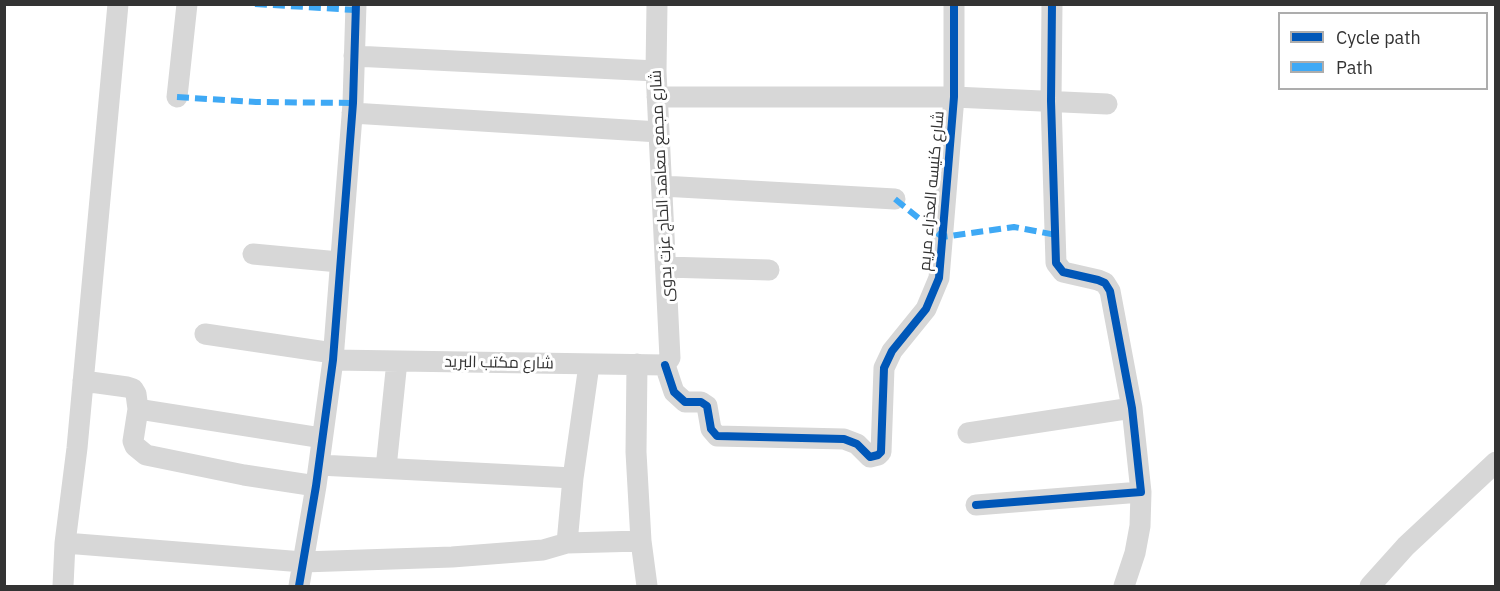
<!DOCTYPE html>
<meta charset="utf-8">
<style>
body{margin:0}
#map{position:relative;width:1500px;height:591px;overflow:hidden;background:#fff;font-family:"IBM Plex Sans",sans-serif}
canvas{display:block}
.frame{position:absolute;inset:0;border:6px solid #333;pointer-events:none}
.legend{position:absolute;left:1278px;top:12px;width:210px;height:78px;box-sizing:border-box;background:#fff;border:2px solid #adadad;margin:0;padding:8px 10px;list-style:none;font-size:18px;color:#333}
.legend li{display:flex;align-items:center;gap:12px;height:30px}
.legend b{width:30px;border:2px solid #adadad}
</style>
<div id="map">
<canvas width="1500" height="591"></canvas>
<div class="frame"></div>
<ul class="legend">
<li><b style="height:8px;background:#0057b8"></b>Cycle path</li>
<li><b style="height:8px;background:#3fa9f5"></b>Path</li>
</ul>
</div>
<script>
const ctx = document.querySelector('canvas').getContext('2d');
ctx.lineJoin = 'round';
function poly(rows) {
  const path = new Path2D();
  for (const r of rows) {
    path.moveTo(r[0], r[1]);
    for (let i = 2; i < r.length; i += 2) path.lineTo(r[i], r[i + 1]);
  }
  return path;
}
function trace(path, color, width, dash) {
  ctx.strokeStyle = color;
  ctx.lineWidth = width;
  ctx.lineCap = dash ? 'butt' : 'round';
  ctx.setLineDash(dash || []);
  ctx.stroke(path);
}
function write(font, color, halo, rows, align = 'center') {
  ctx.font = font + ' "IBM Plex Sans",Cairo,sans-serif';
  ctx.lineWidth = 6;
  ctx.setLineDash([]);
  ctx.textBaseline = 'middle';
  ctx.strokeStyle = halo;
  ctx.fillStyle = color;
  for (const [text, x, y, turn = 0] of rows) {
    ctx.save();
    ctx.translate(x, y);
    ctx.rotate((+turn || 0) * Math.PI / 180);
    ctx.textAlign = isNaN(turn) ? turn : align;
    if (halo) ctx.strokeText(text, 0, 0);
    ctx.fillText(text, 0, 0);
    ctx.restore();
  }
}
const street = poly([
 [657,4,656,71,670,358,665,365],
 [354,56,656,71],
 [177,97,187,4],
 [657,97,954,97,1107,104],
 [352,113,659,132],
 [662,186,895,199],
 [253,254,339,262],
 [666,267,769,270],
 [205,334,333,353],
 [333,360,665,365],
 [637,364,636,452,641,541,647,586],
 [665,365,674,392,685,402,701,402,707,406,711,429,717,436,844,439,857,444,870,457,878,455,881,452,884,368,892,351,926,309,939,278,954,97,954,4],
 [83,381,127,387,133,389,136,394,138,409,133,441,135,446,146,455,244,475,316,486],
 [138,409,322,438],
 [968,433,1132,408],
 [319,465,573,478],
 [386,468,397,361],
 [976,505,1141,492,1132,408,1110,291,1105,283,1098,280,1063,272,1056,263,1051,101,1052,4],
 [65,543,303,562,452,557,543,550,567,543,641,541],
 [567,543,573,478,589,365],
 [63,586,65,543,77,448,118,4],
 [299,586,316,486,333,360,353,103,356,4],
 [1124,586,1135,553,1140,526,1141,492],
 [1370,586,1406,546,1496,462]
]);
const quiet = poly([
 [255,4,355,10],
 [177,97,256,102,353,103],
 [895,199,942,237,1014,227,1056,235]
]);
const cycleway = poly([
 [665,365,674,392,685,402,701,402,707,406,711,429,717,436,844,439,857,444,870,457,878,455,881,452,884,368,892,351,926,309,939,278,954,97,954,4],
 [976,505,1141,492,1132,408,1110,291,1105,283,1098,280,1063,272,1056,263,1051,101,1052,4],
 [299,586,316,486,333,360,353,103,356,4]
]);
const streetNames = [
 ["شارع مجمع معاهد الحاج عزت بدوى",662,186,-93],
 ["شارع كنيسه العذراء مريم",932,191,-85],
 ["شارع مكتب البريد",499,363,1]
];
trace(street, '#d7d7d7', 21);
trace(quiet, '#3fa9f5', 6, [12, 6]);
trace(cycleway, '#0057b8', 8);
write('16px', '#333', '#fff', streetNames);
</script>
